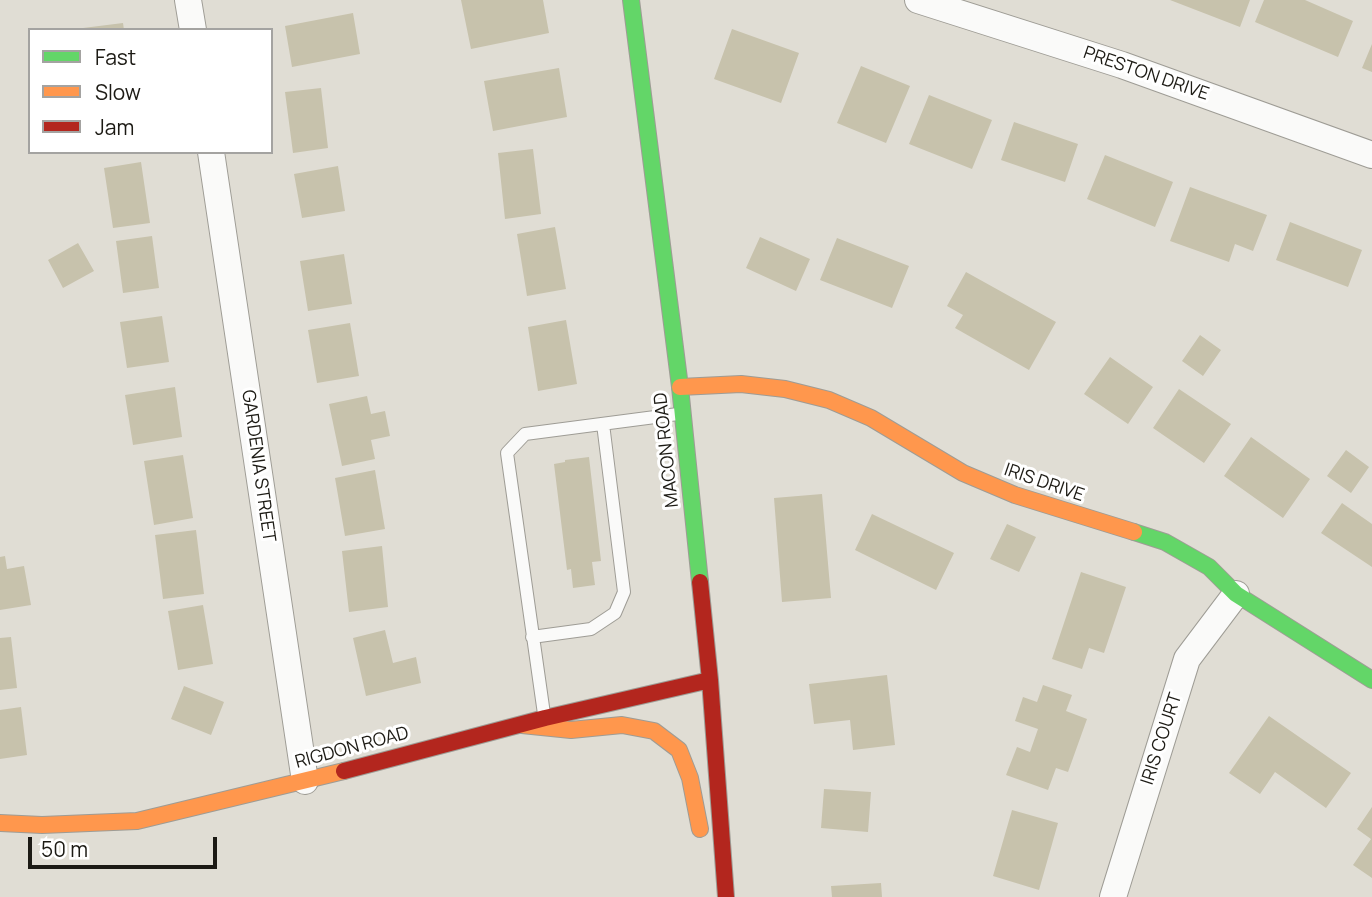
<!DOCTYPE html>
<style>
body{margin:0}
#map{position:relative;width:1372px;height:897px;overflow:hidden;background:#e0ddd4;font-family:Manrope,sans-serif}
canvas{display:block}
.legend{position:absolute;left:28px;top:28px;width:245px;height:126px;box-sizing:border-box;background:#fff;border:2px solid #a4a3a1;margin:0;padding:9px 12px;list-style:none;font-size:21px;color:#1c1a14}
.legend li{display:flex;align-items:center;gap:14px;height:35px}
.legend b{width:35px;border:2px solid #a4a3a1}
.scale{position:absolute;left:28px;top:837px;width:189px;height:32px;box-sizing:border-box;border:4px solid #1c1a14;border-top:0;padding-left:9px;font-size:21px;line-height:24px;white-space:nowrap;color:#1c1a14;-webkit-text-stroke:5px #fff;paint-order:stroke}
</style>
<div id="map">
<canvas width="1372" height="897"></canvas>
<ul class="legend">
<li><b style="height:9px;background:#63d668"></b>Fast</li>
<li><b style="height:9px;background:#ff974d"></b>Slow</li>
<li><b style="height:9px;background:#b3261e"></b>Jam</li>
</ul>
<div class="scale">50 m</div>
</div>
<script>
const ctx = document.querySelector('canvas').getContext('2d');
ctx.lineJoin = 'round';
function paint(path, color) {
  ctx.fillStyle = color;
  ctx.fill(path, 'evenodd');
}
function poly(rows) {
  const path = new Path2D();
  for (const r of rows) {
    path.moveTo(r[0], r[1]);
    for (let i = 2; i < r.length; i += 2) path.lineTo(r[i], r[i + 1]);
  }
  return path;
}
function trace(path, color, width, dash) {
  ctx.strokeStyle = color;
  ctx.lineWidth = width;
  ctx.lineCap = dash ? 'butt' : 'round';
  ctx.setLineDash(dash || []);
  ctx.stroke(path);
}
function write(font, color, halo, rows, align = 'center') {
  ctx.font = font + ' Manrope,sans-serif';
  ctx.lineWidth = 6;
  ctx.setLineDash([]);
  ctx.textBaseline = 'middle';
  ctx.strokeStyle = halo;
  ctx.fillStyle = color;
  for (const [text, x, y, turn = 0] of rows) {
    ctx.save();
    ctx.translate(x, y);
    ctx.rotate((+turn || 0) * Math.PI / 180);
    ctx.textAlign = isNaN(turn) ? turn : align;
    if (halo) ctx.strokeText(text, 0, 0);
    ctx.fillText(text, 0, 0);
    ctx.restore();
  }
}
const building = poly([
 [461,0,543,0,549,33,471,49],
 [1170,0,1250,0,1240,27],
 [1264,0,1305,0,1353,21,1338,57,1255,22],
 [353,13,360,54,292,67,285,26],
 [123,23,124,30,83,30,83,28],
 [732,29,799,53,781,103,714,79],
 [1372,44,1372,72,1362,68],
 [861,66,910,86,886,143,837,123],
 [559,68,567,117,493,131,484,81],
 [321,88,328,148,293,153,285,92],
 [929,95,992,120,972,169,909,144],
 [1014,122,1078,144,1065,182,1001,160],
 [533,149,541,214,505,219,498,153],
 [1105,155,1173,182,1155,227,1087,199],
 [141,162,150,223,113,228,104,168],
 [338,166,345,211,302,218,294,174],
 [1190,187,1267,215,1253,251,1235,244,1229,262,1170,241],
 [1290,222,1362,250,1348,287,1276,260],
 [555,227,566,289,527,296,517,234],
 [152,236,159,288,123,293,116,241],
 [760,237,810,259,796,291,746,268],
 [837,238,909,266,892,308,820,280],
 [78,243,94,271,63,288,48,260],
 [344,254,352,304,308,311,300,261],
 [966,272,1056,322,1029,370,955,328,963,315,947,306],
 [162,316,169,362,127,368,120,322],
 [566,320,577,384,538,391,528,327],
 [350,323,359,376,317,383,308,330],
 [1200,335,1221,350,1203,376,1182,361],
 [1110,357,1153,387,1128,424,1084,394],
 [175,387,182,437,133,445,125,395],
 [1179,389,1231,424,1204,463,1153,428],
 [367,396,371,414,385,411,390,436,371,440,375,459,342,466,329,404],
 [1251,437,1310,479,1283,518,1224,476],
 [1346,450,1369,467,1351,493,1327,476],
 [183,455,193,518,154,525,144,461],
 [589,457,601,561,592,562,595,585,573,588,571,569,567,570,554,464,565,462,565,460],
 [375,470,385,529,345,536,335,478],
 [822,494,831,598,782,602,774,498],
 [1342,503,1372,524,1372,567,1321,533],
 [872,514,954,553,936,590,855,550],
 [1007,524,1036,537,1019,572,990,559],
 [196,530,204,594,163,599,155,535],
 [382,546,388,607,349,612,342,551],
 [5,556,7,569,24,566,31,605,0,610,0,557],
 [1081,572,1126,587,1104,653,1089,648,1082,669,1052,659],
 [203,605,213,664,178,670,168,611],
 [385,630,393,663,416,657,421,683,366,696,353,638],
 [11,637,17,688,0,690,0,638],
 [887,675,895,745,853,750,850,720,814,724,809,684],
 [1043,685,1072,695,1066,711,1087,719,1068,772,1056,768,1048,790,1006,775,1017,747,1030,752,1038,729,1015,721,1023,697,1037,702],
 [184,686,224,702,211,735,171,719],
 [21,707,27,755,0,759,0,710],
 [1269,716,1351,773,1326,808,1275,772,1260,794,1229,773],
 [824,789,871,792,868,832,821,828],
 [1372,807,1372,878,1353,865,1371,839,1357,829],
 [1012,810,1058,823,1039,890,993,876],
 [881,883,882,897,832,897,831,886]
]);
const lane = poly([
 [532,637,591,629,615,613,624,592,603,424],
 [544,714,507,453,525,434,678,414]
]);
const street = poly([
 [188,0,193,30],
 [918,0,1122,65,1372,155],
 [211,152,305,781],
 [1113,897,1187,659,1236,594]
]);
const fast = poly([
 [631,0,680,387,700,582],
 [1134,532,1165,542,1209,567,1236,594,1372,680]
]);
const slow = poly([
 [680,387,741,384,785,389,829,400,871,418,963,473,1015,495,1134,532],
 [522,725,571,730,622,725,654,731,679,750,690,778,700,829],
 [0,823,42,825,137,821,344,771]
]);
const jam = poly([
 [700,582,710,680,726,897],
 [344,771,545,718,710,680]
]);
const streetNames = [
 ["PRESTON DRIVE",1146,74,19],
 ["MACON ROAD",667,450,-96],
 ["GARDENIA STREET",258,466,82],
 ["IRIS DRIVE",1044,483,19],
 ["IRIS COURT",1162,739,-72],
 ["RIGDON ROAD",352,748,-15]
];
paint(building, '#c7c2ac');
trace(lane, '#9e9c95', 14);
trace(street, '#9e9c95', 28);
trace(fast, '#9e9c95', 18);
trace(slow, '#9e9c95', 18);
trace(jam, '#9e9c95', 18);
trace(lane, '#fafaf9', 12);
trace(street, '#fafaf9', 26);
trace(fast, '#63d668', 16);
trace(slow, '#ff974d', 16);
trace(jam, '#b3261e', 16);
write('18px', '#1c1a14', '#fff', streetNames);
</script>
